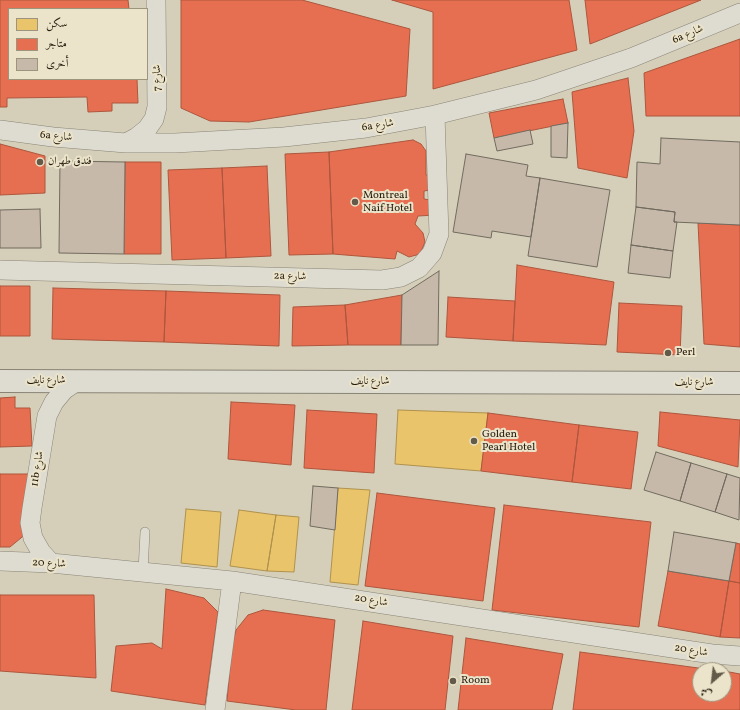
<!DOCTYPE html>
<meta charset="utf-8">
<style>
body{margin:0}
#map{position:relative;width:740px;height:710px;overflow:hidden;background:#d5cfb9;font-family:Vollkorn,Amiri,serif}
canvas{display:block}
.legend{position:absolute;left:8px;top:8px;width:140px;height:72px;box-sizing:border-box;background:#ebe4ca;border:1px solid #9d947e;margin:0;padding:5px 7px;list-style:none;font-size:12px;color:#271b0d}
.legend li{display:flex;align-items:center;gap:8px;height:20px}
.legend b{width:20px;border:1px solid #9d947e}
.north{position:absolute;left:692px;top:662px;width:40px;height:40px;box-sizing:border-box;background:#ebe4ca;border:1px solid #9d947e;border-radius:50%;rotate:208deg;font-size:11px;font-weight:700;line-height:16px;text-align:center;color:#271b0d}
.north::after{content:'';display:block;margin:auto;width:14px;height:18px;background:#645a49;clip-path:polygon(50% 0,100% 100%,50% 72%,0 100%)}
</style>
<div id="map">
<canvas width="740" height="710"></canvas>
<ul class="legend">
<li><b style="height:11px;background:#e9c46a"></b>سكن</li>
<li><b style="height:11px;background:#e76f51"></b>متاجر</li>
<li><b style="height:11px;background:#c6b9aa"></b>أخرى</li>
</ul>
<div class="north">ش</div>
</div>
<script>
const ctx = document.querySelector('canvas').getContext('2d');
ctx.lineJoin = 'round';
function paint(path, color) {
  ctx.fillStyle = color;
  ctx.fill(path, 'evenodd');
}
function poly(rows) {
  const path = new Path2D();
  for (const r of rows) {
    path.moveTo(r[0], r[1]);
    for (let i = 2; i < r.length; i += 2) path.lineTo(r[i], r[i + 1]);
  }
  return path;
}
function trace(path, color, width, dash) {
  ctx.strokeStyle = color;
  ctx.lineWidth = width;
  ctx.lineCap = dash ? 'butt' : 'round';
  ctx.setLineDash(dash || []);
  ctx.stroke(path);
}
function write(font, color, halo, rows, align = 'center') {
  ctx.font = font + ' Vollkorn,Amiri,serif';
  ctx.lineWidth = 4;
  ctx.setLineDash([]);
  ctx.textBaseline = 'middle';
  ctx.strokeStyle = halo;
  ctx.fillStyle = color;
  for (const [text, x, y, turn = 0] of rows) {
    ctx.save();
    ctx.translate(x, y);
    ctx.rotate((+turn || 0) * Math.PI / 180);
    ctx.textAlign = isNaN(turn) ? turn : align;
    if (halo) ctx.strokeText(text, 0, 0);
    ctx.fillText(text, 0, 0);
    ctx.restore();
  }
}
const homes = poly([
 [398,410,488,413,481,471,395,464,398,410],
 [338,488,370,490,358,585,330,582,338,488],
 [186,509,221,512,217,567,181,563,186,509],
 [239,510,276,515,267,571,230,566,239,510],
 [276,515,299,517,294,572,267,571,276,515]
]);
const shops = poly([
 [0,0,128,0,129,9,9,9,9,79,137,79,138,103,112,103,112,111,88,112,87,97,7,98,7,107,0,107,0,0],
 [181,0,302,0,410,29,406,96,249,122,210,121,181,108,181,0],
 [392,0,569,0,577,50,433,89,433,12,392,0],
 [585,0,701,0,590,44,585,0],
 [740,39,740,116,646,116,644,73,740,39],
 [628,78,634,131,627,178,578,168,572,92,628,78],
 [563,99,568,123,494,138,489,113,563,99],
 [413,140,421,144,426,151,426,175,436,177,436,189,424,191,424,199,437,201,436,215,418,216,415,224,423,233,425,242,420,254,409,257,397,251,395,259,333,254,329,152,413,140],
 [0,144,45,156,45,193,0,195,0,144],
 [329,152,333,254,289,255,285,154,329,152],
 [125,162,161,162,161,254,124,254,125,162],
 [267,166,271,256,226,258,222,168,267,166],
 [222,168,226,258,172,260,168,170,222,168],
 [698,223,740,225,740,347,704,344,698,223],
 [517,265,614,282,606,345,513,341,517,265],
 [0,286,30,286,30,336,0,336,0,286],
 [53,288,166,291,164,342,52,339,53,288],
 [166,291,280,295,279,346,164,342,166,291],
 [402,295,401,345,348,345,345,305,402,295],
 [448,297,515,301,513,341,446,337,448,297],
 [619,303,682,306,680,355,617,352,619,303],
 [345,305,348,345,292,346,293,307,345,305],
 [15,397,15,408,30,408,32,446,0,447,0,398,15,397],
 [231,402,295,405,291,465,228,459,231,402],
 [307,410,377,414,374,473,304,468,307,410],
 [660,412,740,420,738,467,658,446,660,412],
 [488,413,579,425,572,482,481,471,488,413],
 [579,425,638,432,631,489,572,482,579,425],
 [0,474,34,474,27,533,10,547,0,547,0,474],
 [377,493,495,508,483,601,365,586,377,493],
 [504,505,651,522,639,627,492,610,504,505],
 [736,543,740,544,740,583,729,581,736,543],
 [668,571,729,581,720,637,658,626,668,571],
 [729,581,740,583,740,638,720,637,729,581],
 [166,589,204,598,218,612,205,705,111,691,116,646,152,643,162,649,166,589],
 [0,595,94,595,96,678,0,671,0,595],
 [263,610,335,620,326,710,296,710,227,701,232,646,236,630,248,615,263,610],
 [363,621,453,636,445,710,352,710,363,621],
 [466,638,563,654,552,710,458,710,466,638],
 [580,652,713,670,700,670,700,694,724,694,724,671,740,674,740,710,573,710,580,652]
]);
const building = poly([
 [568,123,567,158,551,157,551,126,568,123],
 [530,130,533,144,497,151,494,138,530,130],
 [661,138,740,142,740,225,674,222,675,212,636,207,637,162,660,164,661,138],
 [466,154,528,165,526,176,540,178,531,237,492,231,491,238,453,232,466,154],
 [60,161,125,162,124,254,59,253,60,161],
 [540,178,610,190,597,267,528,256,540,178],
 [636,207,675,212,674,222,677,222,673,251,631,245,636,207],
 [40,209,41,248,0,248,0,210,40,209],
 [631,245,673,251,670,278,628,273,631,245],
 [439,271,438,345,401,345,402,295,439,271],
 [656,452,691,463,680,501,644,490,656,452],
 [691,463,727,474,715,512,680,501,691,463],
 [727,474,740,478,739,520,715,512,727,474],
 [313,486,338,488,335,530,310,526,313,486],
 [674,532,736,543,729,581,668,571,674,532]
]);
const service = poly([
 [143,571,145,532]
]);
const minor = poly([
 [0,130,53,137,126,143,175,143,284,137,366,128,435,115,536,90,631,58,740,13],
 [126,143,137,137,147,129,154,119,157,107,156,0],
 [0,270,382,280,401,277,419,268,432,253,439,234,435,115],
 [0,561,51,563,232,581,712,654,740,656],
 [51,563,41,552,33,538,30,523,32,508,47,416,54,402,64,390,77,381],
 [215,710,232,581]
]);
const tertiary = poly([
 [0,381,740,383]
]);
const markers = [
 [40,162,4,"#645a49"],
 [355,202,4,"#645a49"],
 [668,353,4,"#645a49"],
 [474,441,4,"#645a49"],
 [453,681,4,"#645a49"]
];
const streetNames = [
 ["6a شارع",688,35,-23],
 ["شارع 7",158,78,-91],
 ["6a شارع",378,126,-9],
 ["6a شارع",56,137,5],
 ["2a شارع",290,277,2],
 ["شارع نايف",46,381],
 ["شارع نايف",370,382],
 ["شارع نايف",694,383],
 ["11b شارع",38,469,-81],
 ["شارع 20",49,564,3],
 ["شارع 20",371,601,9],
 ["شارع 20",691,651,9]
];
const poiNames = [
 ["فندق طهران",48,162],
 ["Montreal",363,196],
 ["Naif Hotel",363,209],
 ["Perl",676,353],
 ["Golden",482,435],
 ["Pearl Hotel",482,448],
 ["Room",461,681]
];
paint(homes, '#e9c46a');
trace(homes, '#af914e', 1);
paint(shops, '#e76f51');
trace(shops, '#ad563d', 1);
paint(building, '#c6b9aa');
trace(building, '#716b5f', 1);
trace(service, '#898476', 10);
trace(minor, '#898476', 20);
trace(tertiary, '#898476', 24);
trace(service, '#dedcd1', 9);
trace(minor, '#dedcd1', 19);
trace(tertiary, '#dedcd1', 22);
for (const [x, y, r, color] of markers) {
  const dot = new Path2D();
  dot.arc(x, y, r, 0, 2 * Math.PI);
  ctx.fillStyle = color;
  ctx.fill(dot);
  trace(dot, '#ebe4ca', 1.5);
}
write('11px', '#271b0d', '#ebe4ca', streetNames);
write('11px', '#271b0d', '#ebe4ca', poiNames, 'left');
</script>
